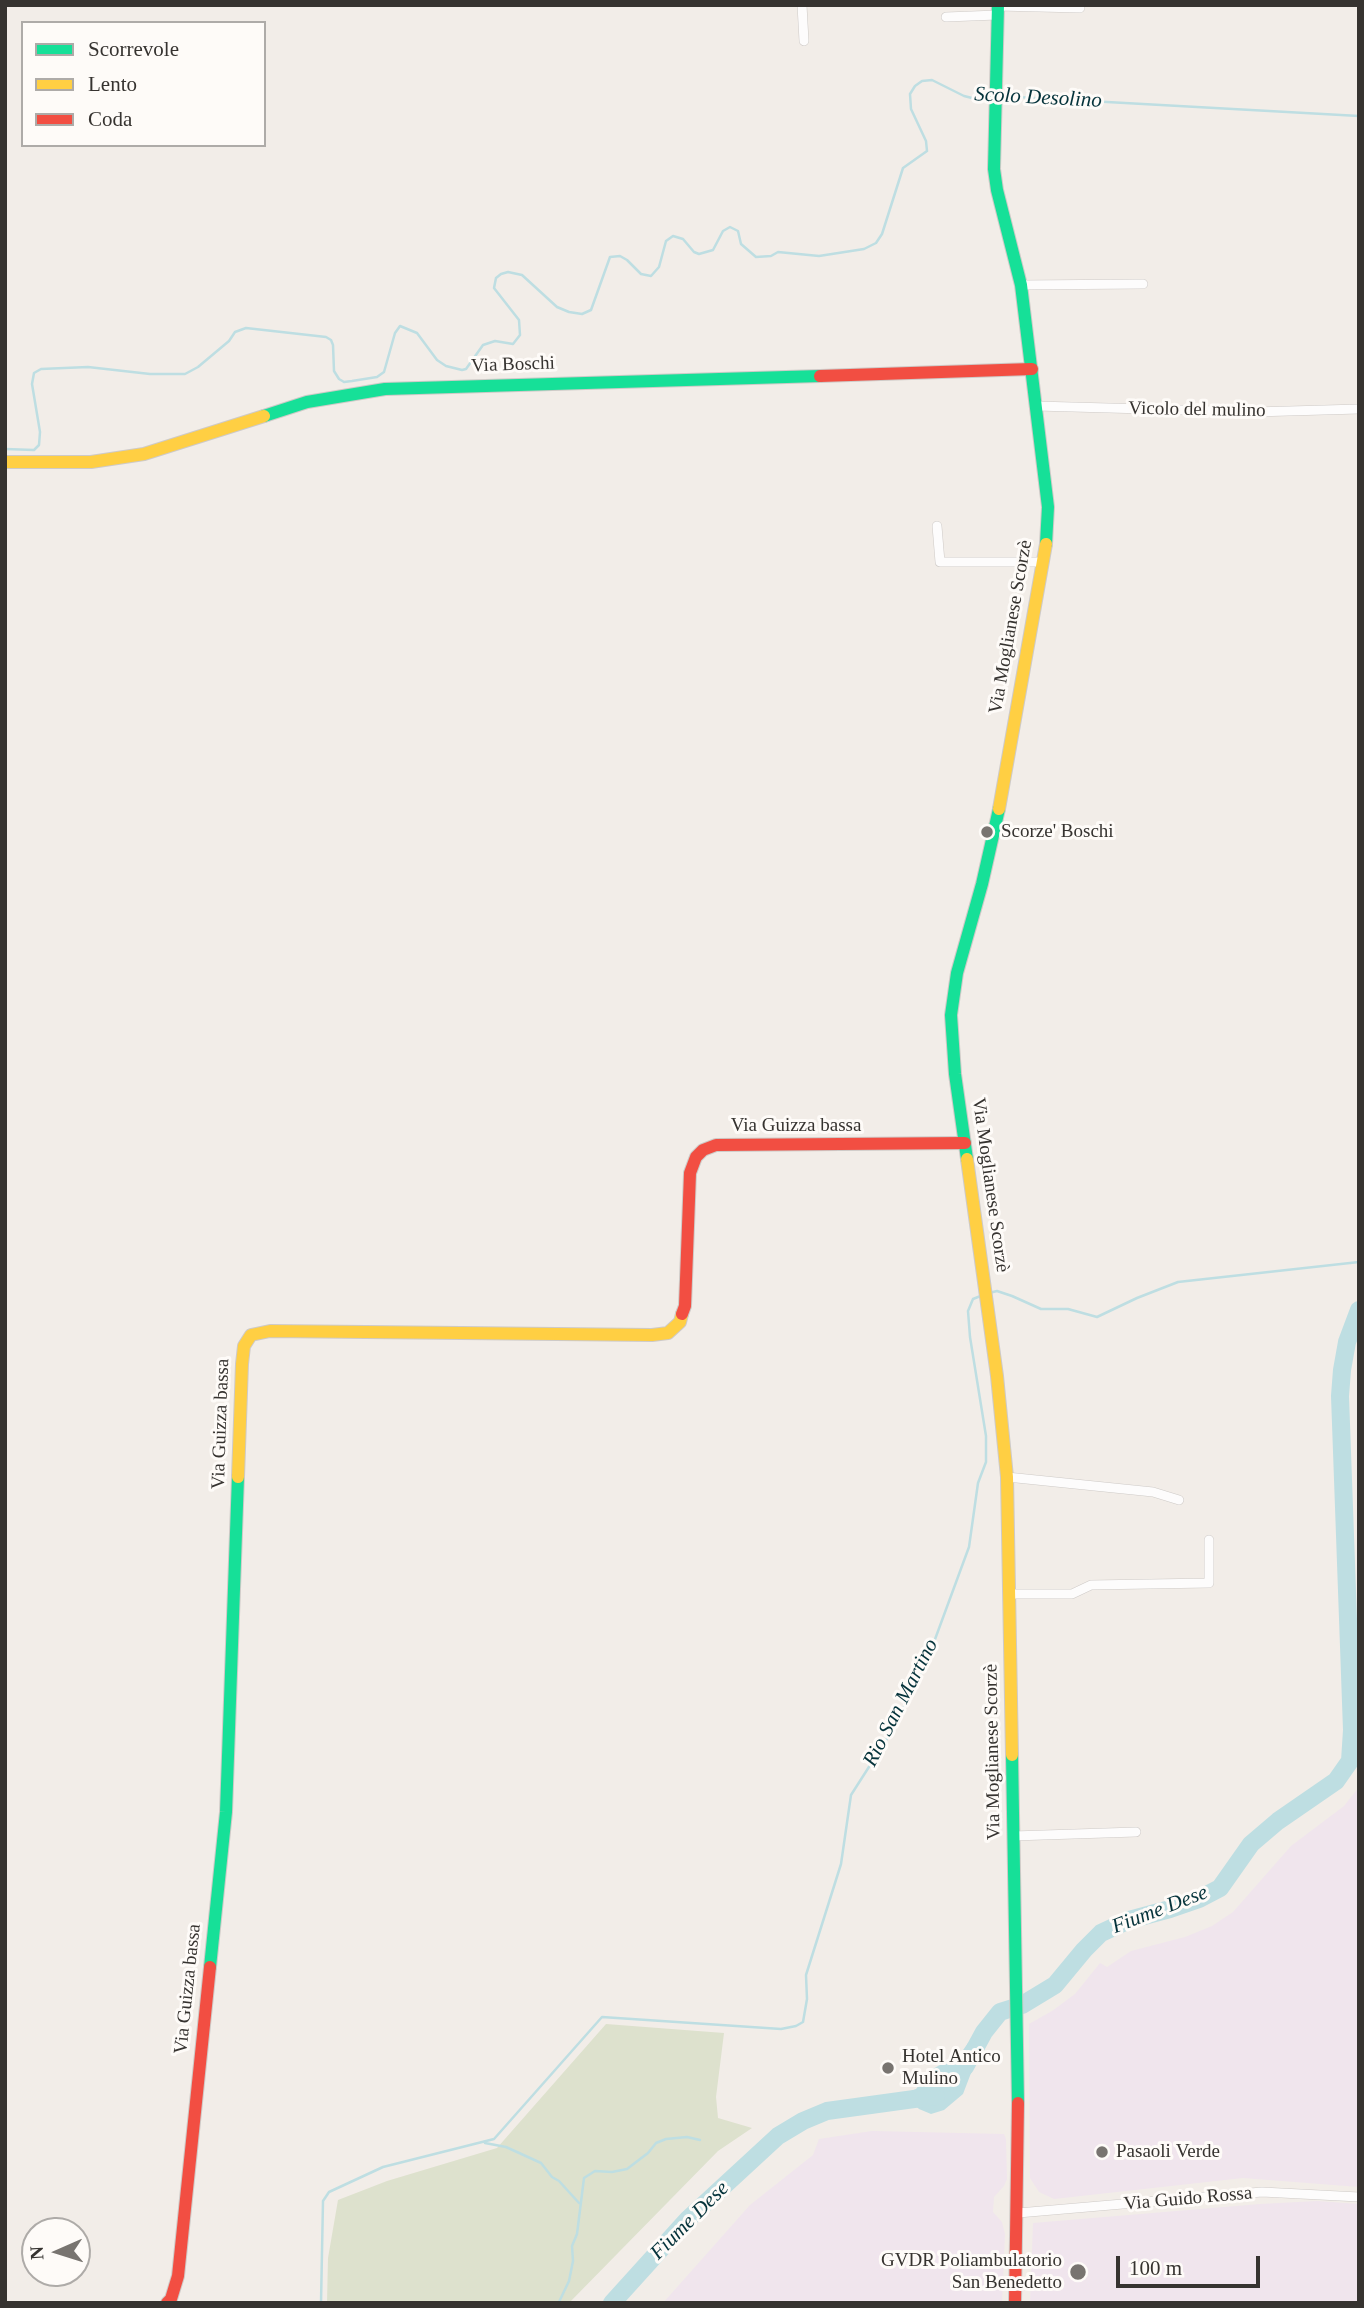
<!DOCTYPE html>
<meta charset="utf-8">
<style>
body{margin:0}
#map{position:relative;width:1364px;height:2308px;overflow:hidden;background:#f2ede8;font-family:"Times New Roman",serif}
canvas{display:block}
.frame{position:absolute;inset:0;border:7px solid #363330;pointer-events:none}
.legend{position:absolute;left:21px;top:21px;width:245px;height:126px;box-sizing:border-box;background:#fefbf8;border:2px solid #aeaba8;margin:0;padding:9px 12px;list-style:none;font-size:21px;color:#363330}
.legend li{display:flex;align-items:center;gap:14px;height:35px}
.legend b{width:35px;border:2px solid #aeaba8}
.north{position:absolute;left:21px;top:2217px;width:70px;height:70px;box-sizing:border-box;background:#fefbf8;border:2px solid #aeaba8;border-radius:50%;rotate:267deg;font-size:19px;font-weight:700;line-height:28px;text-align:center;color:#363330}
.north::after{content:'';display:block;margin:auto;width:24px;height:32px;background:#787470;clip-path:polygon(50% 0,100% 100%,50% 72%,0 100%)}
.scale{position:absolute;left:1116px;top:2256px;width:144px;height:32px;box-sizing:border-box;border:4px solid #363330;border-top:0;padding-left:9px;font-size:21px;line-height:24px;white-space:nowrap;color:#363330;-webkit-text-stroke:5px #fefbf8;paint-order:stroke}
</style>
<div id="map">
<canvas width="1364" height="2308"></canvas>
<div class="frame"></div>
<ul class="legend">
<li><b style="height:9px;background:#16e098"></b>Scorrevole</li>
<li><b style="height:9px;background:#ffcf43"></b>Lento</li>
<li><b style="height:9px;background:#f24e42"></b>Coda</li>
</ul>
<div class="north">N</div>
<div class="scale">100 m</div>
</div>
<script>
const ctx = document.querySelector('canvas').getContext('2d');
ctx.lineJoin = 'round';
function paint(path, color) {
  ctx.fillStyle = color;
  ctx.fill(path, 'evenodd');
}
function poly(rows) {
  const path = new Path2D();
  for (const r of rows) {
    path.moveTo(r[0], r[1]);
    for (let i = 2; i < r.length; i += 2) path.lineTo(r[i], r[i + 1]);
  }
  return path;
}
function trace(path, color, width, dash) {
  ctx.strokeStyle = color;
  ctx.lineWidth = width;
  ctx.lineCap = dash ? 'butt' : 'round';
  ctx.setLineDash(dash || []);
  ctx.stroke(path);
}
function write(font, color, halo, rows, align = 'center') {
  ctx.font = font + ' "Times New Roman",serif';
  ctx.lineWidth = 6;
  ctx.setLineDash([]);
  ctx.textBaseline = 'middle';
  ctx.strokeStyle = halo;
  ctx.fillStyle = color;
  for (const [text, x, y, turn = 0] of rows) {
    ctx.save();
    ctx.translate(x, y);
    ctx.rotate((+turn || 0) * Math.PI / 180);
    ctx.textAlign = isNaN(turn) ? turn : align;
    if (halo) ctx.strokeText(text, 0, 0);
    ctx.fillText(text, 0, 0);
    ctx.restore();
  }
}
const industrial = poly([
 [1359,1787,1359,2187,1243,2178,1054,2199,1039,2192,1030,2178,1029,2024,1052,2011,1075,1994,1100,1963,1107,1967,1131,1951,1185,1937,1212,1926,1233,1912,1291,1846,1344,1806],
 [872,2131,1004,2134,1006,2139,1007,2179,1004,2186,994,2197,993,2212,1002,2222,1005,2234,1002,2303,663,2303,750,2205,813,2155,819,2139],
 [1317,2201,1359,2204,1359,2303,1030,2303,1033,2223,1260,2204]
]);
const green = poly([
 [606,2024,724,2033,716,2097,718,2118,752,2128,718,2151,569,2303,327,2303,328,2258,338,2200,387,2181,497,2148]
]);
const water = poly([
 [968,2043,981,2047,963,2094,944,2110,931,2114,919,2109,913,2103,911,2091,916,2089,931,2070,961,2053]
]);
const stream = poly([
 [999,96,1359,116],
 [5,449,34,450,39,445,40,432,32,384,34,373,41,369,88,367,150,374,185,374,198,367,229,341,235,332,246,328,326,337,331,340,333,345,334,371,339,379,344,382,352,381,377,377,384,372,395,333,400,326,417,333,437,360,446,366,462,370,466,369,483,345,495,341,513,344,520,335,519,320,494,288,496,278,501,274,508,272,522,275,557,307,569,312,582,314,591,310,610,257,620,256,627,260,641,274,651,276,659,267,666,241,673,236,683,239,694,252,699,254,713,250,723,231,730,227,738,231,741,244,756,257,771,256,778,252,819,256,864,249,876,243,882,234,903,168,927,151,926,141,911,109,910,94,915,86,922,81,932,80,964,96,972,98,992,96],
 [989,1293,997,1291,1012,1296,1041,1309,1068,1309,1097,1317,1137,1298,1178,1282,1359,1262],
 [485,2143,506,2147,541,2163,552,2177,559,2181,579,2203],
 [559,2302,569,2281,573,2261,572,2246,577,2234,584,2178,595,2171,612,2172,627,2169,648,2153,656,2143,666,2139,687,2137,700,2140],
 [321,2303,323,2201,329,2192,383,2167,494,2139,602,2017,781,2029,796,2026,803,2022,807,1999,806,1975,841,1864,851,1795,890,1734,927,1661,969,1547,978,1483,986,1462,986,1436,970,1337,968,1311,973,1299,983,1295]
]);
const river = poly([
 [965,2067,984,2032,1000,2012,1022,2005,1055,1985,1084,1950,1101,1933,1129,1920,1170,1909,1199,1899,1220,1888,1251,1844,1278,1821,1336,1781,1350,1761,1352,1730,1340,1396,1342,1370,1347,1342,1359,1310],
 [612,2303,688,2219,778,2136,803,2121,827,2111,936,2096]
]);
const street = poly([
 [802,5,804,41],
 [998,6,1080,8],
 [946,17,997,15],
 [1021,285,1143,284],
 [1036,406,1254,412,1359,409],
 [937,526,940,562,1043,562],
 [1007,1477,1153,1492,1179,1500],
 [1009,1594,1072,1594,1091,1585,1209,1583,1209,1540],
 [1013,1836,1136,1832],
 [1018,2213,1262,2192,1359,2197]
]);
const fast = poly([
 [998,5,994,169,997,190,1021,285,1048,507,1046,544],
 [264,416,307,402,385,389,820,376],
 [967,1159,955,1074,951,1015,957,973,982,884,999,809],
 [1012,1755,1018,2103],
 [210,1967,226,1812,238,1477]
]);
const slow = poly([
 [5,462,91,462,144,454,264,416],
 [999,809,1046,544],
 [967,1159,997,1376,1007,1477,1012,1755],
 [238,1477,242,1364,244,1346,251,1335,270,1331,652,1335,668,1333,680,1322,682,1314]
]);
const jam = poly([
 [820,376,1032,369],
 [682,1314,685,1306,690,1173,696,1157,703,1150,716,1145,965,1143],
 [167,2303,171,2299,178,2276,210,1967],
 [1015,2303,1018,2103]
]);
const markers = [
 [987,832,7,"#787470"],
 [888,2068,7,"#787470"],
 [1102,2152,7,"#787470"],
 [1078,2272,9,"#787470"]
];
const streetNames = [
 ["Via Boschi",513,365,-2],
 ["Vicolo del mulino",1197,410,1],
 ["Via Moglianese Scorzè",1011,627,-80],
 ["Via Guizza bassa",796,1126],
 ["Via Moglianese Scorzè",990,1185,82],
 ["Via Guizza bassa",221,1424,-88],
 ["Via Moglianese Scorzè",993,1752,-91],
 ["Via Guizza bassa",188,1989,-84],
 ["Via Guido Rossa",1188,2199,-5]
];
const poiNames = [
 ["Scorze' Boschi",1001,832],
 ["Hotel Antico",902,2057],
 ["Mulino",902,2079],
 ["Pasaoli Verde",1116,2152],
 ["GVDR Poliambulatorio",1062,2261,"right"],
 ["San Benedetto",1062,2283,"right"]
];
const waterNames = [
 ["Scolo Desolino",1038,98,3],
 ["Rio San Martino",901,1703,-63],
 ["Fiume Dese",1160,1910,-21],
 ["Fiume Dese",690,2221,-45]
];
paint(industrial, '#f0e5ed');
paint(green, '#dde1cd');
paint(water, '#bedee2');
trace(stream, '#bedee2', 2.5);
trace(river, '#bedee2', 18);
trace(street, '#cecac7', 10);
trace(fast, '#cecac7', 14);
trace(slow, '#cecac7', 14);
trace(jam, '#cecac7', 14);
trace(street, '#fdfcfc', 9);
trace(fast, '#16e098', 12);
trace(slow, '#ffcf43', 12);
trace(jam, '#f24e42', 12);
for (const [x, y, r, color] of markers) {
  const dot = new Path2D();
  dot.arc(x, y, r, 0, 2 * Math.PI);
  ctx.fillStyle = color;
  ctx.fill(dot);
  trace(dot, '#fefbf8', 2.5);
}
write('19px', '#363330', '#fefbf8', streetNames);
write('19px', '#363330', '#fefbf8', poiNames, 'left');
write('italic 21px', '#05333b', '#fefbf8', waterNames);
</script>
